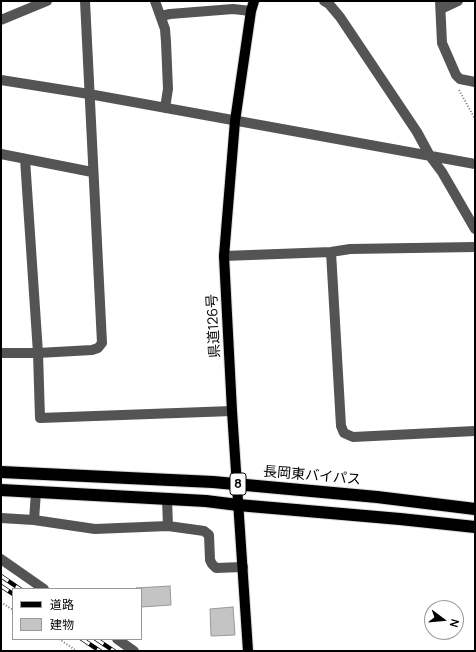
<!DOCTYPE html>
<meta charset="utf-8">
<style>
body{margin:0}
#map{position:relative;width:476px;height:652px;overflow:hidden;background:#fff;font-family:Manrope,"Noto Sans JP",sans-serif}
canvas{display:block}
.frame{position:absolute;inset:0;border:2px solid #000;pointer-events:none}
.legend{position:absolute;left:12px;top:588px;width:130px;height:52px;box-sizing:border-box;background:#fff;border:1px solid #999;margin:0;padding:5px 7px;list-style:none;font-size:12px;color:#000}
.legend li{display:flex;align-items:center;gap:8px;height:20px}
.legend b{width:20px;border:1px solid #999}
.north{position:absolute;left:424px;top:600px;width:40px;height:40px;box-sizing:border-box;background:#fff;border:1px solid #999;border-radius:50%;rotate:106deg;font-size:11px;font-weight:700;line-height:16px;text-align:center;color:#000}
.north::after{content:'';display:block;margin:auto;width:14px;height:18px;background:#000;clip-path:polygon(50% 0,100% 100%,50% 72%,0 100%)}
</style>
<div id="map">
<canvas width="476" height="652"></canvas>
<div class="frame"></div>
<ul class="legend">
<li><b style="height:5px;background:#000"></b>道路</li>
<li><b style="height:11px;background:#c4c4c4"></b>建物</li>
</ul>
<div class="north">N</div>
</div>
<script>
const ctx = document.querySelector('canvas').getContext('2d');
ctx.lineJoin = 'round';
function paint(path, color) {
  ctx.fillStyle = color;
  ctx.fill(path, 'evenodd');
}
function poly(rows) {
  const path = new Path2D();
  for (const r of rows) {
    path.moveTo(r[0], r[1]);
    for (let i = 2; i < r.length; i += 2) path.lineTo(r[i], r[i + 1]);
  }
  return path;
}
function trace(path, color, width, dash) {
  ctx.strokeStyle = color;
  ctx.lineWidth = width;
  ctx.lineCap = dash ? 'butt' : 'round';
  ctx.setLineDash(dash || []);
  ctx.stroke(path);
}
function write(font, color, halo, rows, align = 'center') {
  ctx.font = font + ' Manrope,"Noto Sans JP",sans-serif';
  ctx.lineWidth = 3.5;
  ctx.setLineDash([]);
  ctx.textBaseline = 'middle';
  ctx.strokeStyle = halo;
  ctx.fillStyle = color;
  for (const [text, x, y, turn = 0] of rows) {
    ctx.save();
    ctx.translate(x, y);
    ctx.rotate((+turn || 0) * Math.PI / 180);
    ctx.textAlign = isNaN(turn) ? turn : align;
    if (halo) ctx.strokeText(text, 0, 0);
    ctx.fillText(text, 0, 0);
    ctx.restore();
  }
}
const building = poly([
 [170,586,171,605,141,607,141,589,136,588,170,586],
 [233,607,235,635,211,636,210,609,233,607]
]);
const path = poly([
 [459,90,475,119],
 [1,602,13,610],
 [59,639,77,651]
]);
const minor = poly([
 [155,1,165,29,166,42,168,89,165,108],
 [324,1,329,4,340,17,417,132,430,156,442,172,475,229],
 [440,1,442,43,456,75,460,79,475,82],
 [441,9,458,1],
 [161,16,170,14,233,9,251,11],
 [1,20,47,1],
 [1,80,89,94,475,164],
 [1,154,92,172],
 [25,159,38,353,40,418,232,411],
 [331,252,341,426,344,433,353,437,475,431],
 [224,256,331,252,350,249,475,247],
 [1,353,38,353,92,350,98,348,102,343,85,1],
 [167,499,168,526],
 [1,518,34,520,95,529,168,526,197,530,204,531,209,535,210,560,212,564,216,568,243,567],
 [34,520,36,492],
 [1,559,44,589],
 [117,639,134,651]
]);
const major = poly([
 [248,651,232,411,224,256,235,121,251,11,254,1]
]);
const highway = poly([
 [1,472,213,482,377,497,475,509],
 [1,490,206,501,238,505,400,519,475,527]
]);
const rail = poly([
 [1,576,20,589],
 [1,586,13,594],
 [82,639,100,651],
 [96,639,114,651]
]);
const shields = [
 [238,484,16]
];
const shieldNames = [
 ["8",238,484]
];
const streetNames = [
 ["県道126号",214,326,-93],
 ["長岡東バイパス",312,476,5]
];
paint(building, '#c4c4c4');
trace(building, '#989898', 1);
trace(major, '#dbdbdb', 12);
trace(highway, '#dbdbdb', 14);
trace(path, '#767676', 2, [1, 2]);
trace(minor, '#545454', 10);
trace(major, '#000', 10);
trace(highway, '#000', 12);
trace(rail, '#000', 4.5);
trace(rail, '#fff', 3, [9]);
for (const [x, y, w] of shields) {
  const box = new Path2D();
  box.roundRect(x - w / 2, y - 11, w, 22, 3);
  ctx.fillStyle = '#fff';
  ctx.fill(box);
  trace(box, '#000', 1);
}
write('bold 13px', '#000', null, shieldNames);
write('14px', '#000', '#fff', streetNames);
</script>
